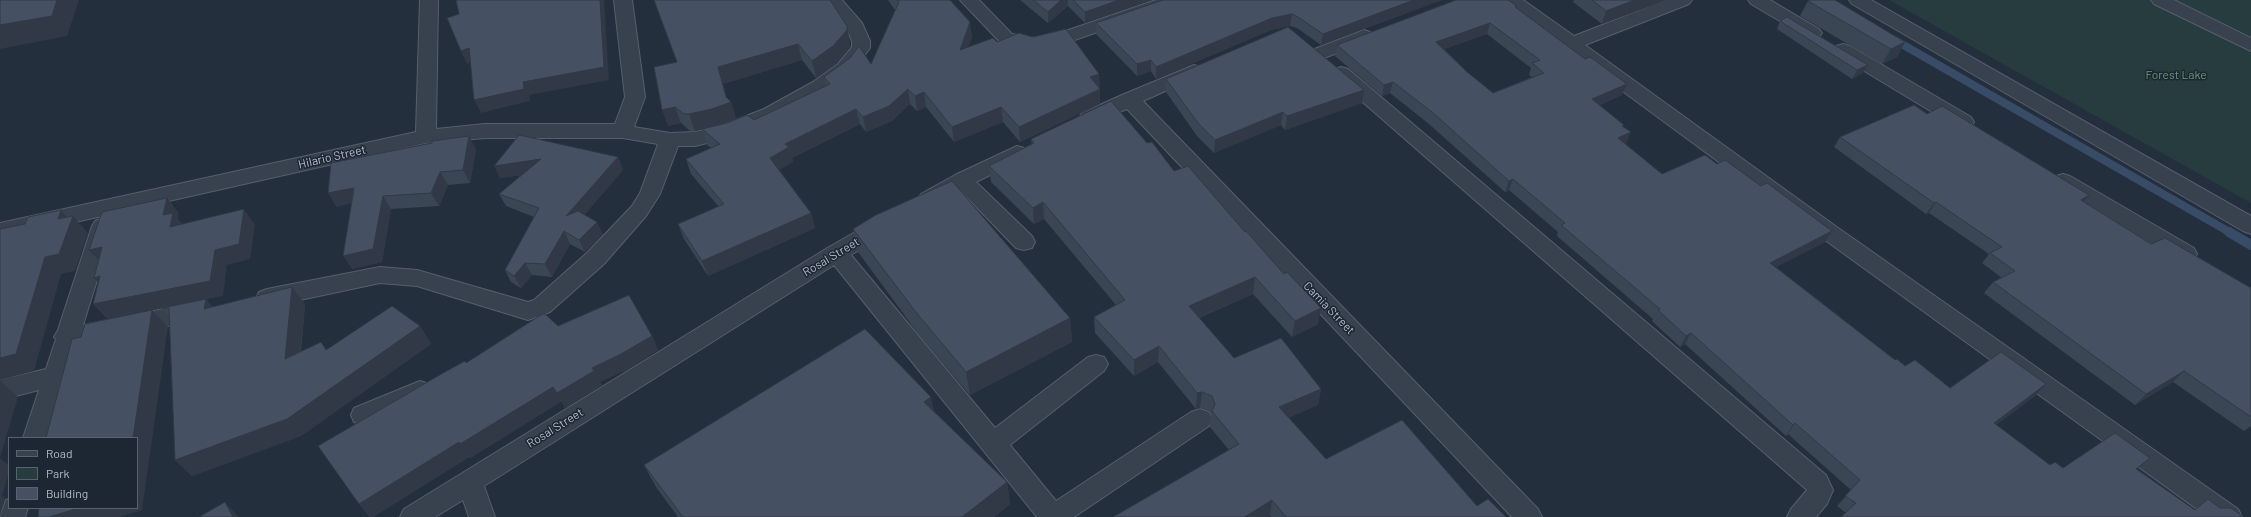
<!DOCTYPE html>
<style>
body{margin:0}
#map{position:relative;width:2251px;height:517px;overflow:hidden;background:#242f3e;font-family:Barlow,sans-serif}
canvas{display:block}
.legend{position:absolute;left:8px;top:437px;width:130px;height:72px;box-sizing:border-box;background:#1d2633;border:1px solid #59626f;margin:0;padding:5px 7px;list-style:none;font-size:12px;color:#b4bcc9}
.legend li{display:flex;align-items:center;gap:8px;height:20px}
.legend b{width:20px;border:1px solid #59626f}
</style>
<div id="map">
<canvas width="2251" height="517"></canvas>
<ul class="legend">
<li><b style="height:5px;background:#38414e"></b>Road</li>
<li><b style="height:11px;background:#263c3f"></b>Park</li>
<li><b style="height:11px;background:#455162"></b>Building</li>
</ul>
</div>
<script>
const ctx = document.querySelector('canvas').getContext('2d');
ctx.lineJoin = 'round';
function paint(path, color) {
  ctx.fillStyle = color;
  ctx.fill(path, 'evenodd');
}
function poly(rows) {
  const path = new Path2D();
  for (const r of rows) {
    path.moveTo(r[0], r[1]);
    for (let i = 2; i < r.length; i += 2) path.lineTo(r[i], r[i + 1]);
  }
  return path;
}
function trace(path, color, width, dash) {
  ctx.strokeStyle = color;
  ctx.lineWidth = width;
  ctx.lineCap = dash ? 'butt' : 'round';
  ctx.setLineDash(dash || []);
  ctx.stroke(path);
}
function write(font, color, halo, rows, align = 'center') {
  ctx.font = font + ' Barlow,sans-serif';
  ctx.lineWidth = 3;
  ctx.setLineDash([]);
  ctx.textBaseline = 'middle';
  ctx.strokeStyle = halo;
  ctx.fillStyle = color;
  for (const [text, x, y, turn = 0] of rows) {
    ctx.save();
    ctx.translate(x, y);
    ctx.rotate((+turn || 0) * Math.PI / 180);
    ctx.textAlign = isNaN(turn) ? turn : align;
    if (halo) ctx.strokeText(text, 0, 0);
    ctx.fillText(text, 0, 0);
    ctx.restore();
  }
}
const green = poly([
 [1889,0,2251,0,2251,203]
]);
const streamFar1 = poly([
 [1893,39,2231,233]
]);
const stream = poly([
 [2229,232,2251,245]
]);
const minor = poly([
 [420,0,438,0,436,129,485,124,615,124,625,97,614,0,632,0,645,97,634,127,670,133,695,132,718,127,764,109,813,82,838,64,852,47,852,41,845,25,823,0,842,0,862,23,870,41,870,48,852,72,827,90,778,117,731,137,695,146,678,146,660,194,646,216,604,264,550,312,528,320,417,286,380,283,267,307,259,304,256,298,259,292,267,289,380,267,417,270,528,302,534,300,588,252,632,206,640,193,658,144,623,138,485,138,426,143,0,239,0,223,416,132,420,0],
 [960,0,979,0,1012,34,1034,38,1051,36,1156,0,1182,0,1179,4,1060,45,1034,50,1000,42,960,0],
 [1503,0,1523,0,1574,36,1667,0,1692,0,1689,4,1585,45,1834,225,2238,509,2242,517,2208,517,1818,235,1564,48,1503,0],
 [1748,0,1770,0,1819,29,1822,33,1819,37,1813,39,1807,37,1751,4,1748,0],
 [1849,0,1871,0,2251,216,2251,234,2243,231,1852,4,1849,0],
 [2151,0,2174,0,2251,38,2251,51,2154,4,2151,0],
 [1364,30,1370,32,1373,36,1370,40,1319,60,1312,58,1310,54,1312,50,1364,30],
 [1843,44,1850,46,1971,117,1974,122,1971,127,1964,128,1957,127,1836,54,1834,50,1836,46,1843,44],
 [1194,65,1201,67,1203,71,1201,75,1143,101,1538,509,1542,517,1512,517,1127,109,1089,124,1082,123,1079,118,1082,113,1122,95,1194,65],
 [1341,67,1348,69,1826,475,1833,490,1827,504,1816,517,1787,517,1791,509,1807,490,1334,77,1332,73,1334,69,1341,67],
 [1017,146,1024,148,1027,153,1024,158,976,182,1032,236,1035,242,1032,248,1024,250,1016,248,960,190,928,206,921,204,917,199,921,194,955,175,1017,146],
 [2063,174,2070,176,2194,248,2197,254,2194,260,2186,262,2178,260,2056,186,2053,181,2056,176,2063,174],
 [103,218,111,221,114,226,83,325,198,302,206,305,209,311,206,317,198,320,78,344,49,438,23,438,39,390,0,400,0,380,46,369,56,339,54,337,58,330,92,226,95,221,103,218],
 [881,219,889,222,892,227,889,232,851,255,995,428,1088,357,1096,355,1104,357,1108,364,1104,371,1010,445,1056,501,1191,412,1200,409,1209,412,1212,419,1209,426,1074,517,1037,517,834,265,484,486,495,517,469,517,463,500,435,517,400,517,404,509,829,247,873,222,881,219],
 [420,381,429,384,432,391,429,398,363,425,354,422,351,415,354,408,420,381],
 [9,499,9,508,28,508,25,517,0,517,6,500,9,499]
]);
const wall = poly([
 [654,0,830,0,850,43,850,46,837,63,816,78,802,60,723,84,726,98,731,102,736,118,718,126,695,131,690,131,681,123,668,126,677,62],
 [888,0,950,0,972,37,968,47,997,42,1099,74,1100,104,1020,142,1003,122,954,142,926,107,917,111,910,104,892,121,866,132,860,124,792,158,793,162,779,170,811,213,815,228,708,276,684,239,678,224,719,207,691,174,686,159,711,148,707,145,702,129,754,120,826,86,824,77,871,64,895,10],
 [1020,0,1151,0,1085,23,1068,6,1048,23],
 [1163,0,1442,0,1321,45,1297,28,1290,26,1271,30,1156,79,1151,71,1137,76,1096,34,1096,23],
 [1574,0,1667,0,1602,24,1573,2],
 [1808,1,1905,42,1897,57,1882,64,1800,16],
 [1516,8,1622,95,1599,105,1623,127,1626,144,1625,144,1662,174,1717,164,1761,186,1832,231,1825,242,1776,267,1895,360,1950,388,2046,384,2036,395,1996,425,2050,465,2063,468,2137,469,2195,510,2220,508,2244,517,1846,513,1837,506,1851,490,1788,434,1786,436,1685,344,1680,347,1652,321,1653,319,1557,236,1558,232,1509,190,1505,192,1429,124,1390,93,1382,96,1335,56,1337,45],
 [1487,34,1531,68,1529,75,1532,77,1493,93,1466,71,1444,49],
 [1780,21,1863,73,1852,79,1777,29],
 [1166,79,1362,103,1285,130,1281,125,1214,153,1197,136,1166,92],
 [1927,114,2084,202,2151,244,2251,288,2251,426,2244,431,2173,382,2135,405,1984,293,1993,282,2002,278,1982,263,1989,254,1929,213,1926,214,1834,147,1840,137],
 [1031,139,1147,143,1318,324,1292,337,1253,294,1199,318,1234,358,1321,389,1318,405,1288,418,1326,459,1477,506,1506,517,1271,517,1229,450,1210,427,1211,414,1210,411,1200,408,1196,409,1158,362,1134,376,1095,333,1094,317,1116,305,1044,219,1034,224,991,182,989,166,1032,145],
 [476,149,470,183,448,185,439,206,391,209,382,262,352,269,351,203,336,207],
 [618,157,623,170,584,215,603,234,585,252,570,244,552,277,532,275,521,288,511,282,505,270,534,217,506,206,499,194,521,175,500,178],
 [853,229,1070,318,1072,342,970,395,919,335,858,252],
 [206,299,212,307,305,304,301,352,327,349,420,326,431,344,301,436,192,476,175,460,169,316,162,308],
 [558,326,652,336,658,350,628,369,600,382,602,385,565,408,562,401,470,458,469,457,373,517,370,517,359,504,466,363],
 [934,412,1007,482,1010,504,994,517,678,517,656,487,644,465]
]);
const shadedWall = poly([
 [57,0,79,0,67,36,0,49,0,25],
 [600,0,604,0,609,80,529,95,530,101,481,113,474,100,523,82],
 [1061,0,1068,0,1068,6,1048,23,1048,12],
 [1119,0,1151,0,1085,23,1085,12],
 [1414,0,1442,0,1321,45,1323,34],
 [1635,0,1667,0,1602,24,1606,11],
 [1292,14,1290,26,1271,30,1156,79,1156,67,1272,18],
 [970,22,972,37,961,64,960,50],
 [1490,23,1487,34,1433,53,1436,42],
 [847,26,850,43,850,46,837,63,816,78,812,61],
 [1905,42,1897,57,1882,64,1891,49],
 [798,44,802,60,723,84,728,103,731,102,736,118,718,126,695,131,689,114,718,67],
 [469,48,475,61,467,64,461,51],
 [1151,60,1151,71,1137,76,1137,64],
 [1868,65,1863,73,1852,79,1857,70],
 [1099,74,1100,89,1090,77],
 [1393,82,1390,93,1382,96,1384,85],
 [1627,84,1622,95,1588,111,1592,99],
 [908,89,910,104,892,121,866,132,863,117],
 [1100,89,1100,104,1020,142,1019,127],
 [1364,90,1362,103,1285,130,1287,116],
 [924,92,926,107,917,111,915,96],
 [675,107,681,123,668,126,662,110],
 [1001,107,1003,122,954,142,952,127],
 [856,109,860,124,792,158,793,162,774,173,770,158,785,144],
 [1283,112,1281,125,1214,153,1215,140],
 [1631,132,1626,144,1613,150,1618,138],
 [469,136,476,149,470,183,463,170],
 [618,157,623,170,572,229,566,216],
 [541,159,547,172,500,178,494,166],
 [440,172,448,185,439,206,431,193],
 [1513,179,1509,190,1505,192,1509,181],
 [354,188,362,201,336,207,328,193],
 [2089,195,2081,205,2081,200],
 [383,196,391,209,382,262,352,269,343,256],
 [167,198,179,213,178,219,185,228,170,227,163,215],
 [1043,202,1044,219,1034,224,1033,208],
 [1936,202,1929,213,1926,214,1934,203],
 [244,209,255,225,250,259,227,265,223,296,107,319,93,304,215,250],
 [61,210,71,222,73,216,88,233,75,271,61,274,34,371,0,380,0,358,45,257],
 [811,213,815,228,708,276,702,261],
 [597,222,603,234,585,252,579,240],
 [564,231,570,244,552,277,545,264],
 [1832,231,1825,242,1763,274,1770,263],
 [102,247,103,265,89,250],
 [525,263,532,275,521,288,514,276],
 [100,276,108,293,94,278],
 [1255,277,1253,294,1188,322,1189,306],
 [292,287,305,304,298,376,285,359],
 [206,299,220,317,204,309],
 [1321,308,1318,324,1292,337,1295,321],
 [152,310,168,327,142,510,120,517,49,517,79,508,137,508,137,438,133,438],
 [1070,318,1072,342,970,395,966,372],
 [420,326,431,344,301,436,192,476,175,460],
 [1691,333,1685,344,1680,347,1686,336],
 [652,336,658,350,628,369,600,382,602,385,565,408,557,393,592,368],
 [1159,346,1158,362,1134,376,1134,360],
 [2184,371,2173,382,2135,405,2146,394],
 [0,380,18,397,0,458,9,466,9,472,2,496,5,498,0,516],
 [2046,384,2036,395,1984,434,1994,423],
 [553,387,562,401,470,458,460,444],
 [1321,389,1318,405,1276,423,1279,407],
 [1202,392,1200,408,1196,409,1197,393],
 [931,397,936,420,924,402],
 [1795,423,1788,434,1786,436,1793,425],
 [459,442,469,457,373,517,370,517,359,504],
 [1007,482,1010,504,994,517,962,517],
 [1272,500,1270,516,1268,517,1245,517],
 [225,502,239,517,233,517]
]);
const building = poly([
 [0,0,57,0,52,16,0,25,0,0],
 [456,0,600,0,604,67,523,82,524,89,474,100,469,48,461,51,447,18,459,14,456,0],
 [654,0,830,0,847,26,847,30,833,46,812,61,798,44,718,67,726,97,731,102,712,109,689,114,684,114,675,107,662,110,654,67,677,62,654,0],
 [897,0,950,0,970,22,960,50,993,38,997,42,1019,33,1033,37,1066,29,1099,74,1090,77,1100,89,1019,127,1001,107,952,127,924,92,915,96,908,89,889,106,863,117,856,109,785,144,789,147,770,158,811,213,702,261,678,224,724,204,686,159,720,144,702,129,727,123,747,115,754,120,830,84,824,77,850,58,859,46,871,64,899,2,897,0],
 [1033,0,1061,0,1048,12,1033,0],
 [1073,0,1119,0,1085,12,1073,0],
 [1163,0,1414,0,1323,34,1298,17,1292,14,1272,18,1156,67,1151,60,1137,64,1096,23,1163,0],
 [1456,0,1508,0,1517,6,1515,7,1585,59,1590,57,1627,84,1592,99,1624,125,1622,126,1631,132,1618,138,1662,174,1705,155,1717,164,1725,160,1761,186,1767,183,1832,231,1770,263,1895,360,1897,359,1905,366,1915,360,1950,388,2001,352,2046,384,1994,423,2050,465,2055,462,2063,468,2115,433,2150,458,2136,469,2195,510,2208,499,2220,508,2231,508,2244,517,1841,517,1856,503,1845,496,1860,480,1795,423,1793,425,1691,333,1686,336,1658,310,1660,309,1561,225,1565,223,1513,179,1509,181,1432,112,1393,82,1384,85,1337,45,1456,0],
 [1490,23,1540,60,1532,63,1544,73,1493,93,1466,71,1436,42,1490,23],
 [1592,0,1635,0,1606,11,1592,0],
 [1810,0,1835,0,1905,42,1891,49,1808,1,1810,0],
 [1787,17,1868,65,1857,70,1780,21,1787,17],
 [1288,27,1364,90,1287,116,1283,112,1215,140,1198,123,1166,79,1288,27],
 [1111,101,1147,143,1152,142,1174,171,1188,166,1245,232,1246,231,1284,274,1287,272,1321,308,1295,321,1255,277,1189,306,1234,358,1281,338,1321,389,1279,407,1326,459,1402,420,1477,506,1488,499,1506,517,1286,517,1272,500,1245,517,1113,517,1239,444,1212,411,1215,404,1212,396,1202,392,1197,393,1159,346,1134,360,1094,317,1125,300,1043,202,1033,208,989,166,1034,143,1031,139,1111,101],
 [1914,105,1927,114,1942,106,2089,195,2081,200,2151,244,2165,238,2251,288,2251,417,2184,371,2146,394,1993,282,2015,271,1990,253,2002,247,1936,202,1934,203,1840,137,1914,105],
 [519,135,618,157,566,216,578,211,597,222,579,240,564,231,545,264,525,263,514,276,505,270,539,208,499,194,541,159,494,166,519,135],
 [469,136,463,170,440,172,431,193,383,196,373,249,343,256,354,188,328,193,331,163,432,143,432,141,469,136],
 [952,181,1070,318,966,372,915,311,853,229,876,215,952,181],
 [167,198,163,215,173,213,170,227,244,209,239,244,215,250,210,281,93,304,100,276,94,278,102,247,89,250,102,212,167,198],
 [61,210,58,219,73,216,59,254,45,257,16,354,0,358,0,229,25,224,28,217,61,210],
 [292,287,285,359,321,342,326,350,392,306,420,326,287,419,175,460,169,308,162,308,206,299,204,309,292,287],
 [629,295,652,336,621,354,592,368,594,371,557,393,553,387,460,444,459,442,359,504,318,446,443,373,465,361,466,363,544,313,558,326,629,295],
 [152,310,133,438,46,438,72,339,81,337,85,324,152,310],
 [865,329,931,397,924,402,1007,482,962,517,683,517,644,465,865,329],
 [225,502,233,517,199,517,225,502],
 [39,508,79,508,49,517,38,517,39,508]
]);
const parkNames = [
 ["Forest Lake",2176,75]
];
const streetNames = [
 ["Hilario Street",332,157,-13],
 ["Rosal Street",831,257,-31],
 ["Camia Street",1329,308,46],
 ["Rosal Street",555,428,-32]
];
paint(green, '#263c3f');
trace(streamFar1, '#394c67', 8);
trace(stream, '#394c67', 10);
trace(minor, '#565f6c', 2);
paint(minor, '#38414e');
paint(wall, '#3b4654');
paint(shadedWall, '#303945');
paint(building, '#455162');
trace(building, '#303945', 1);
write('12px', '#6b9a76', '#1d2633', parkNames);
write('12px', '#b4bcc9', '#1d2633', streetNames);
</script>
